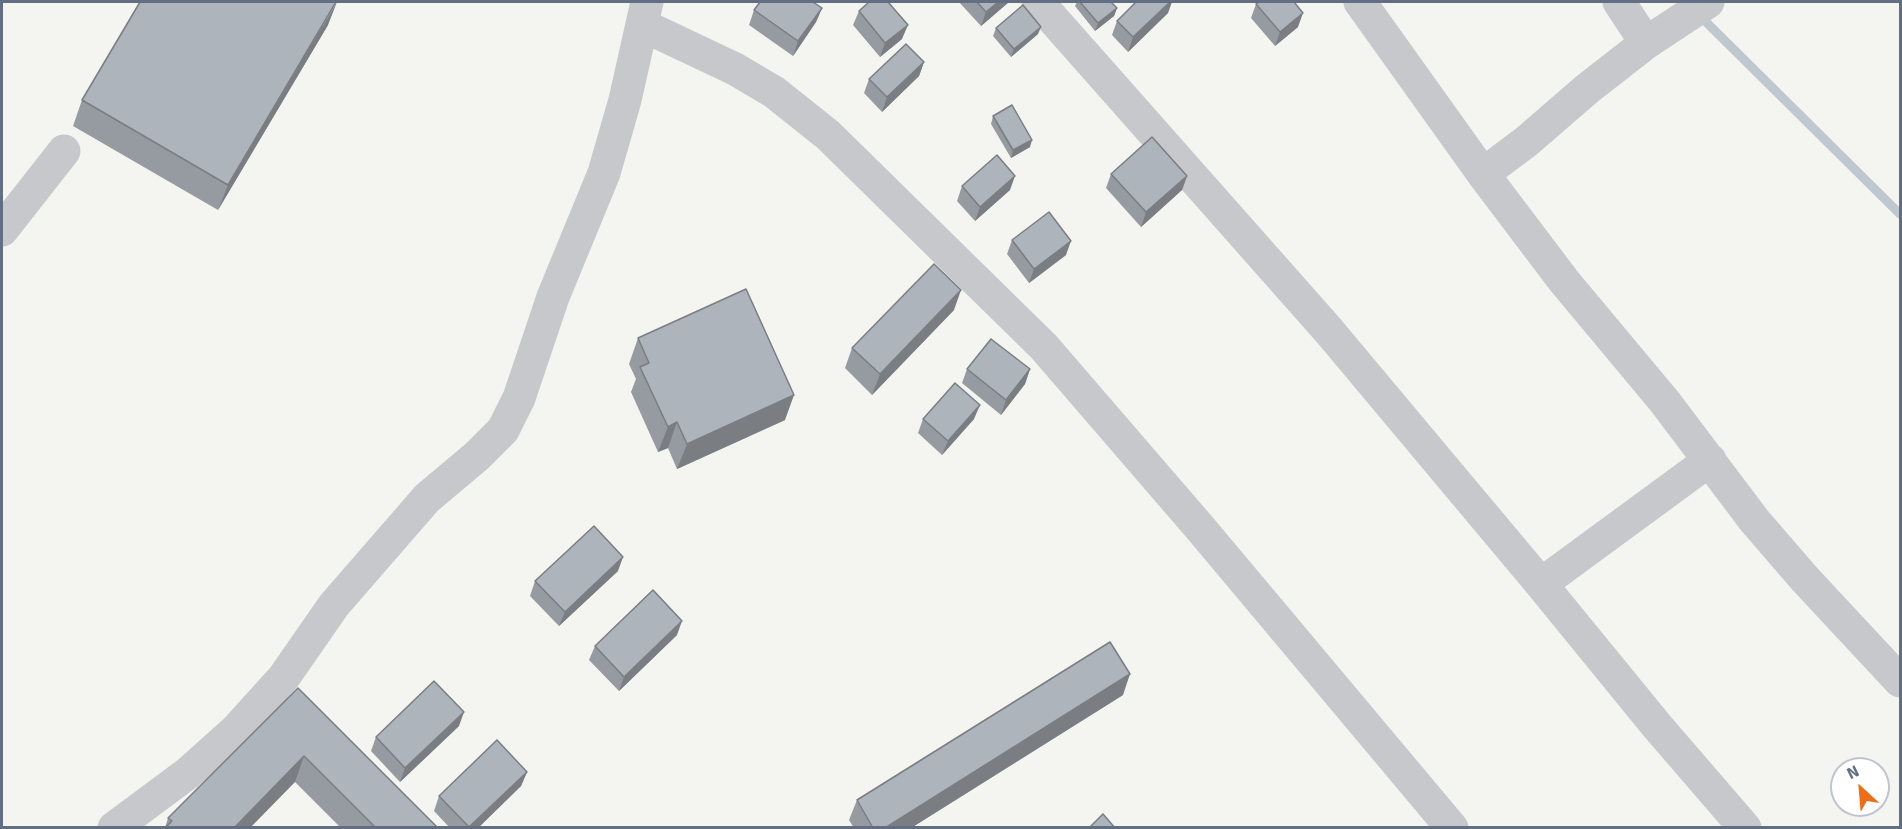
<!DOCTYPE html>
<style>
body{margin:0}
#map{position:relative;width:1902px;height:829px;overflow:hidden;background:#f4f5f0;font-family:Signika,sans-serif}
canvas{display:block}
.frame{position:absolute;inset:0;border:3px solid #626f83;pointer-events:none}
.north{position:absolute;left:1830px;top:757px;width:60px;height:60px;box-sizing:border-box;background:#fff;border:2px solid #c0c5cd;border-radius:50%;rotate:334deg;font-size:16px;font-weight:700;line-height:24px;text-align:center;color:#626f83}
.north::after{content:'';display:block;margin:auto;width:21px;height:27px;background:#ed6e18;clip-path:polygon(50% 0,100% 100%,50% 72%,0 100%)}
</style>
<div id="map">
<canvas width="1902" height="829"></canvas>
<div class="frame"></div>
<div class="north">N</div>
</div>
<script>
const ctx = document.querySelector('canvas').getContext('2d');
ctx.lineJoin = 'round';
function poly(rows) {
  const path = new Path2D();
  for (const r of rows) {
    path.moveTo(r[0], r[1]);
    for (let i = 2; i < r.length; i += 2) path.lineTo(r[i], r[i + 1]);
  }
  return path;
}
function trace(path, color, width, dash) {
  ctx.strokeStyle = color;
  ctx.lineWidth = width;
  ctx.lineCap = dash ? 'butt' : 'round';
  ctx.setLineDash(dash || []);
  ctx.stroke(path);
}
function paint(path, color) {
  ctx.fillStyle = color;
  ctx.fill(path, 'evenodd');
}
const stream = poly([
 [1700,16,1900,214]
]);
const minor = poly([
 [1038,2,1329,331,1541,584,1657,726,1745,828],
 [1360,2,1483,174,1564,281,1665,402,1754,520,1804,578,1900,681],
 [1619,2,1646,43],
 [642,25,735,69,774,92,828,135,1044,347,1201,529,1452,828],
 [1483,174,1527,141,1587,89,1646,43,1708,2],
 [2,230,64,151],
 [1541,584,1710,460],
 [114,828,188,773,236,730,284,677,334,605,427,498,477,456,503,430,519,398,553,297,604,173,625,100,647,2]
]);
const wall = poly([
 [959,2,1009,2,981,26],
 [1077,2,1111,2,1117,8,1114,16,1095,31,1075,6],
 [1256,4,1298,27,1275,46,1251,18],
 [822,8,816,22,793,56,749,25,754,10],
 [859,11,902,39,880,57,853,25],
 [1168,13,1128,52,1112,35,1117,21],
 [328,25,218,210,73,126,82,100],
 [996,28,1038,34,1011,57,993,36],
 [924,62,919,76,882,112,864,93,869,79],
 [993,116,1030,147,1011,158,991,124],
 [1111,174,1187,176,1182,190,1141,227,1106,188],
 [962,186,1010,190,975,221,957,201],
 [1012,240,1066,255,1029,283,1007,254],
 [954,310,872,395,845,368,852,348],
 [638,338,785,420,677,469,668,448,658,452,631,392,636,379,629,364],
 [967,369,1030,369,1025,384,1001,415,962,383],
 [923,419,974,419,942,455,918,433],
 [618,571,559,626,530,596,535,581],
 [677,635,619,691,589,660,595,646],
 [298,688,438,828,341,828,295,782,165,828,168,818],
 [1123,695,911,828,854,828,849,820,857,800],
 [459,726,400,782,371,751,376,737],
 [527,772,521,786,478,828,450,828,434,811,439,796]
]);
const shadedWall = poly([
 [337,2,328,25,218,210,228,185],
 [998,2,1009,2,981,26,986,12],
 [1170,2,1172,2,1168,13,1128,52,1133,37],
 [822,8,816,22,793,56,798,41],
 [1117,8,1114,16,1095,31,1098,23],
 [1303,13,1298,27,1275,46,1280,32],
 [908,25,902,39,880,57,885,43],
 [1041,27,1038,34,1011,57,1014,49],
 [924,62,919,76,882,112,887,97],
 [1032,140,1030,147,1011,158,1013,150],
 [1015,176,1010,190,975,221,980,207],
 [1187,176,1182,190,1141,227,1146,212],
 [1071,241,1066,255,1029,283,1034,269],
 [961,290,954,310,872,395,880,374],
 [1030,369,1025,384,1001,415,1006,400],
 [794,395,785,420,677,469,687,444],
 [980,405,974,419,942,455,948,441],
 [677,422,668,448,658,452,668,427],
 [623,557,618,571,559,626,565,612],
 [682,621,677,635,619,691,624,677],
 [1130,674,1123,695,911,828,885,828],
 [464,712,459,726,400,782,405,768],
 [304,756,295,782,250,828,234,828],
 [527,772,521,786,478,828,468,828]
]);
const building = poly([
 [140,2,336,2,228,185,82,100,140,2],
 [760,2,813,2,822,8,798,41,754,10,760,2],
 [869,2,888,2,908,25,885,43,859,11,869,2],
 [977,2,998,2,986,12,977,2],
 [1080,2,1111,2,1117,8,1098,23,1080,2],
 [1136,2,1170,2,1133,37,1117,21,1136,2],
 [1259,2,1294,2,1303,13,1280,32,1256,4,1259,2],
 [1023,5,1041,27,1014,49,996,28,1023,5],
 [906,44,924,62,887,97,869,79,906,44],
 [1012,105,1032,140,1013,150,993,116,1012,105],
 [1152,137,1187,176,1146,212,1111,174,1152,137],
 [997,155,1015,176,980,207,962,186,997,155],
 [1049,212,1071,241,1034,269,1012,240,1049,212],
 [934,264,961,290,880,374,852,348,934,264],
 [746,289,794,395,687,444,677,422,668,427,640,367,649,363,638,338,746,289],
 [991,339,1030,369,1006,400,967,369,991,339],
 [955,383,980,405,948,441,923,419,955,383],
 [594,526,623,557,565,612,535,581,594,526],
 [653,590,682,621,624,677,595,646,653,590],
 [1110,642,1130,674,885,828,873,828,857,800,1110,642],
 [434,681,464,712,405,768,376,737,434,681],
 [298,688,438,828,376,828,304,756,234,828,165,828,172,821,168,818,298,688],
 [497,740,527,772,469,827,439,796,497,740],
 [1103,814,1115,828,1089,828,1103,814]
]);
trace(stream, '#bfc8cf', 9);
trace(minor, '#c6c8cc', 33);
paint(wall, '#969ba1');
paint(shadedWall, '#7a7e83');
paint(building, '#aeb4bb');
trace(building, '#7a7e83', 1.5);
</script>
